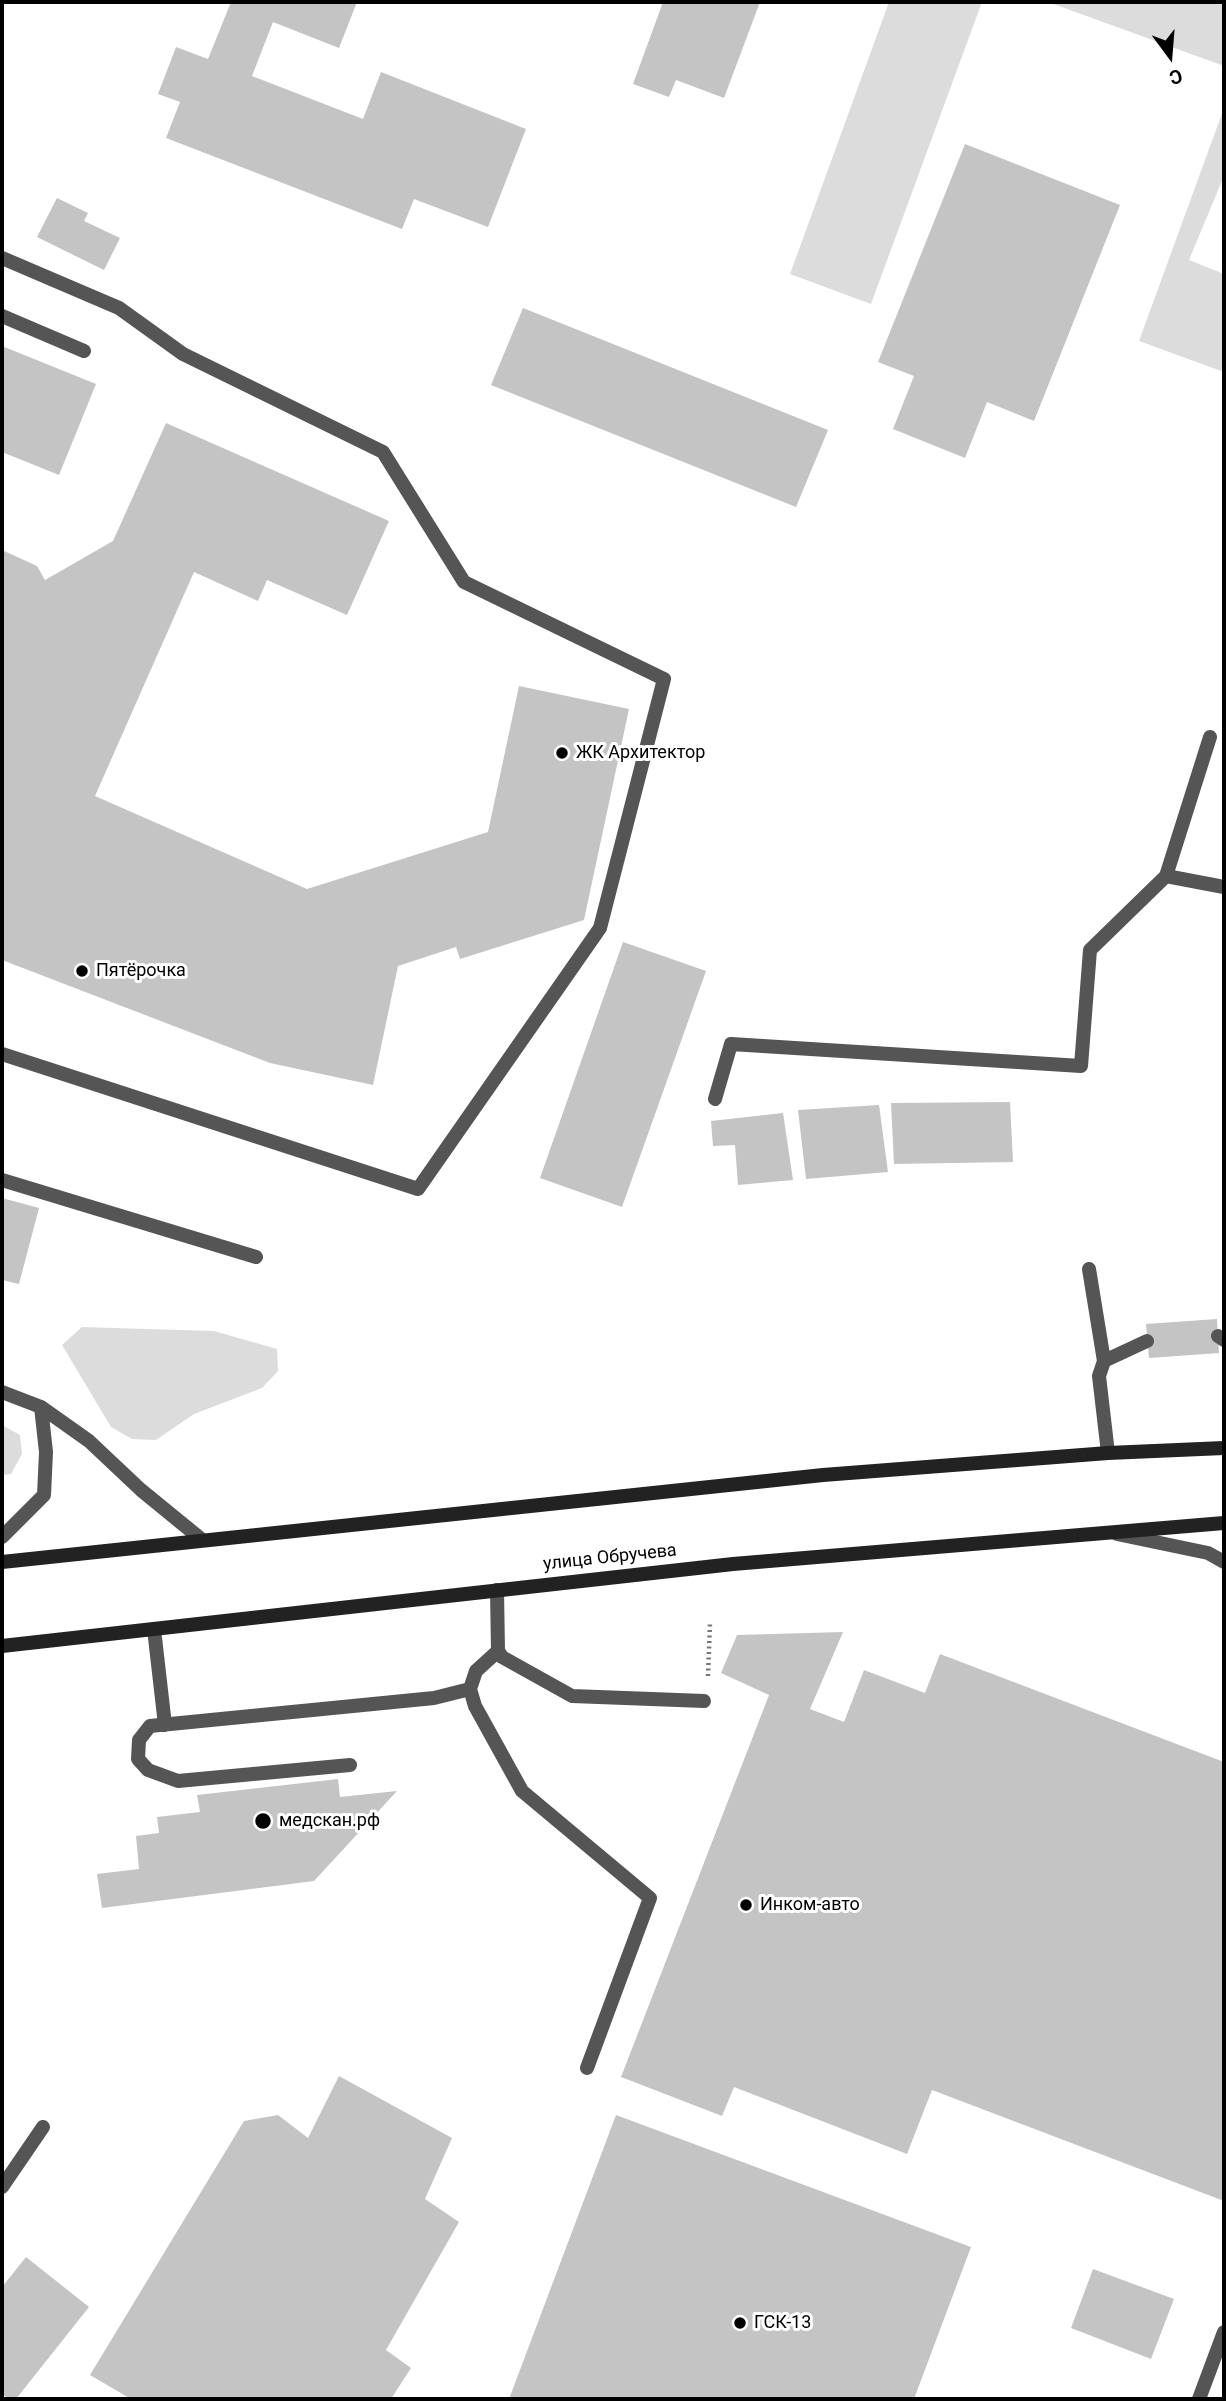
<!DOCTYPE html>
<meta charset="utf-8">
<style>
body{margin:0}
#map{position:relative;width:1226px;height:2401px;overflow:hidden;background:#fff;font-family:Roboto,sans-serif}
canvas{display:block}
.frame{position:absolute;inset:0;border:4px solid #000;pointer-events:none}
.north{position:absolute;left:1135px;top:21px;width:70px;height:70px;-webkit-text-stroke:5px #fff;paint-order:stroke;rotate:164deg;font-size:19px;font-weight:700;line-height:28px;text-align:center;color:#000}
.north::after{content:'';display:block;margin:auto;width:24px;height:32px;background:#000;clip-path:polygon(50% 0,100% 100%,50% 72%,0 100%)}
</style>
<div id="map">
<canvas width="1226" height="2401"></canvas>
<div class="frame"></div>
<div class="north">С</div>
</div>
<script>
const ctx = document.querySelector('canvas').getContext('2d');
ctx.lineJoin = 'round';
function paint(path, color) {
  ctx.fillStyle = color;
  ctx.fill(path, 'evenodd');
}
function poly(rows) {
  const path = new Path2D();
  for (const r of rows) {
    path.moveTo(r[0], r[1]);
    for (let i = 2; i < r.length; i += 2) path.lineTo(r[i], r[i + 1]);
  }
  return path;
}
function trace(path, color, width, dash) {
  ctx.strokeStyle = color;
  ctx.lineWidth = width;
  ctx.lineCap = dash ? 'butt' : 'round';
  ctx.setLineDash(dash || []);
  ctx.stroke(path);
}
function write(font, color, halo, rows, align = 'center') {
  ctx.font = font + ' Roboto,sans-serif';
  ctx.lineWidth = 6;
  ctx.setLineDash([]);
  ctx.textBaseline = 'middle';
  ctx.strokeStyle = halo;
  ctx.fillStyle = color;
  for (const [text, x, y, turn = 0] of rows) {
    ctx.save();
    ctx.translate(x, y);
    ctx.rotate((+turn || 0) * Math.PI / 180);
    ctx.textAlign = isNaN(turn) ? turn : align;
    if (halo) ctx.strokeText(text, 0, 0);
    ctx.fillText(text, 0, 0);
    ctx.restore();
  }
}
const green = poly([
 [889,2,982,2,871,304,790,274],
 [1048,2,1224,2,1224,66],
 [1224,108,1224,176,1189,260,1224,274,1224,372,1139,341],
 [82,1327,214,1331,277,1349,278,1371,262,1388,194,1414,156,1440,132,1439,111,1427,62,1345],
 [2,1425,20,1435,22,1454,11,1474,2,1475]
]);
const building = poly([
 [231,2,357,2,339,48,273,22,252,76,363,119,381,72,526,129,488,227,414,199,402,229,166,138,180,102,158,94,176,47,208,59],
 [663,2,760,2,724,98,676,80,669,97,633,84],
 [965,144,1120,205,1034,421,987,402,965,458,893,429,914,376,878,362],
 [57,198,88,213,84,221,120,238,104,270,37,237],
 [523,308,828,430,796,507,491,385],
 [2,346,96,384,59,475,2,452],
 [166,423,389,521,347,615,267,580,258,601,194,572,95,796,307,889,488,832,519,686,629,709,584,920,460,959,456,947,398,966,373,1085,270,1063,2,960,2,550,37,566,45,580,113,541],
 [623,942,706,971,622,1207,540,1178],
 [1010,1102,1013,1162,894,1164,891,1103],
 [879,1105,888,1172,806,1179,798,1110],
 [783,1113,793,1180,738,1185,735,1145,713,1146,711,1121],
 [2,1198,39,1208,19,1284,2,1280],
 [1217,1319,1219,1353,1149,1358,1146,1324],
 [843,1632,810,1709,844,1722,864,1670,925,1693,940,1654,1224,1762,1224,2201,932,2090,907,2154,734,2087,722,2116,621,2077,769,1695,721,1673,737,1635],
 [338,1779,340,1797,397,1791,314,1881,102,1908,97,1874,139,1869,136,1836,159,1833,157,1817,200,1812,197,1795],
 [339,2076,452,2138,425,2199,459,2222,386,2350,411,2368,391,2399,131,2399,90,2375,244,2121,278,2115,308,2138],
 [616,2115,971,2247,914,2399,509,2399],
 [26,2257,89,2307,16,2399,9,2399,2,2394,2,2287],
 [1093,2269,1174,2299,1151,2359,1071,2328]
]);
const path = poly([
 [708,1676,710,1623]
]);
const service = poly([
 [2,258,119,308,183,354,383,452,464,582,664,679,600,928,418,1189,2,1054],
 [2,316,84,351],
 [1166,876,1210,737],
 [715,1099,731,1044,1081,1066,1090,950,1166,876,1224,887],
 [2,1180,256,1257],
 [1089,1269,1104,1361,1099,1376,1108,1453],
 [1218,1336,1224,1340],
 [1104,1361,1147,1341],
 [2,1392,41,1407,89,1441,141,1490,201,1539],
 [2,1537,44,1495,46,1452,41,1407],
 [497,1590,498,1651,502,1657,572,1696,704,1701],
 [154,1629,165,1725],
 [498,1651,476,1671,470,1689,475,1706,522,1791,650,1898,587,2068],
 [350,1765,178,1781,148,1770,138,1759,139,1740,150,1726,434,1698,470,1689],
 [2,2187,43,2127],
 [1199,2399,1224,2332]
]);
const tertiary = poly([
 [1117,1534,1208,1553,1224,1562]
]);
const secondary = poly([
 [2,1562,823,1475,1108,1453,1224,1448],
 [2,1646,733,1564,1224,1523]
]);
const markers = [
 [562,753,7,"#000"],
 [82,971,7,"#000"],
 [263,1821,9,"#000"],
 [746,1905,7,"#000"],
 [740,2323,7,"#000"]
];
const poiNames = [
 ["ЖК Архитектор",576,753],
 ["Пятёрочка",96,971],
 ["медскан.рф",279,1821],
 ["Инком-авто",760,1905],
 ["ГСК-13",754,2323]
];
const streetNames = [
 ["улица Обручева",610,1558,-6]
];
paint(green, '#dcdcdc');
paint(building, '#c4c4c4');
trace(path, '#777', 4.5, [2, 3.5]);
trace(service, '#555', 14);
trace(tertiary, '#555', 14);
trace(secondary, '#222', 14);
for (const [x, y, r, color] of markers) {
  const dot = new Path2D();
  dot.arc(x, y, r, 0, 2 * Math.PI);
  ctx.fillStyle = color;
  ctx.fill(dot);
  trace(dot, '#fff', 2.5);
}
write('18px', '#000', '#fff', poiNames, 'left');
write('18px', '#000', '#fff', streetNames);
</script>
